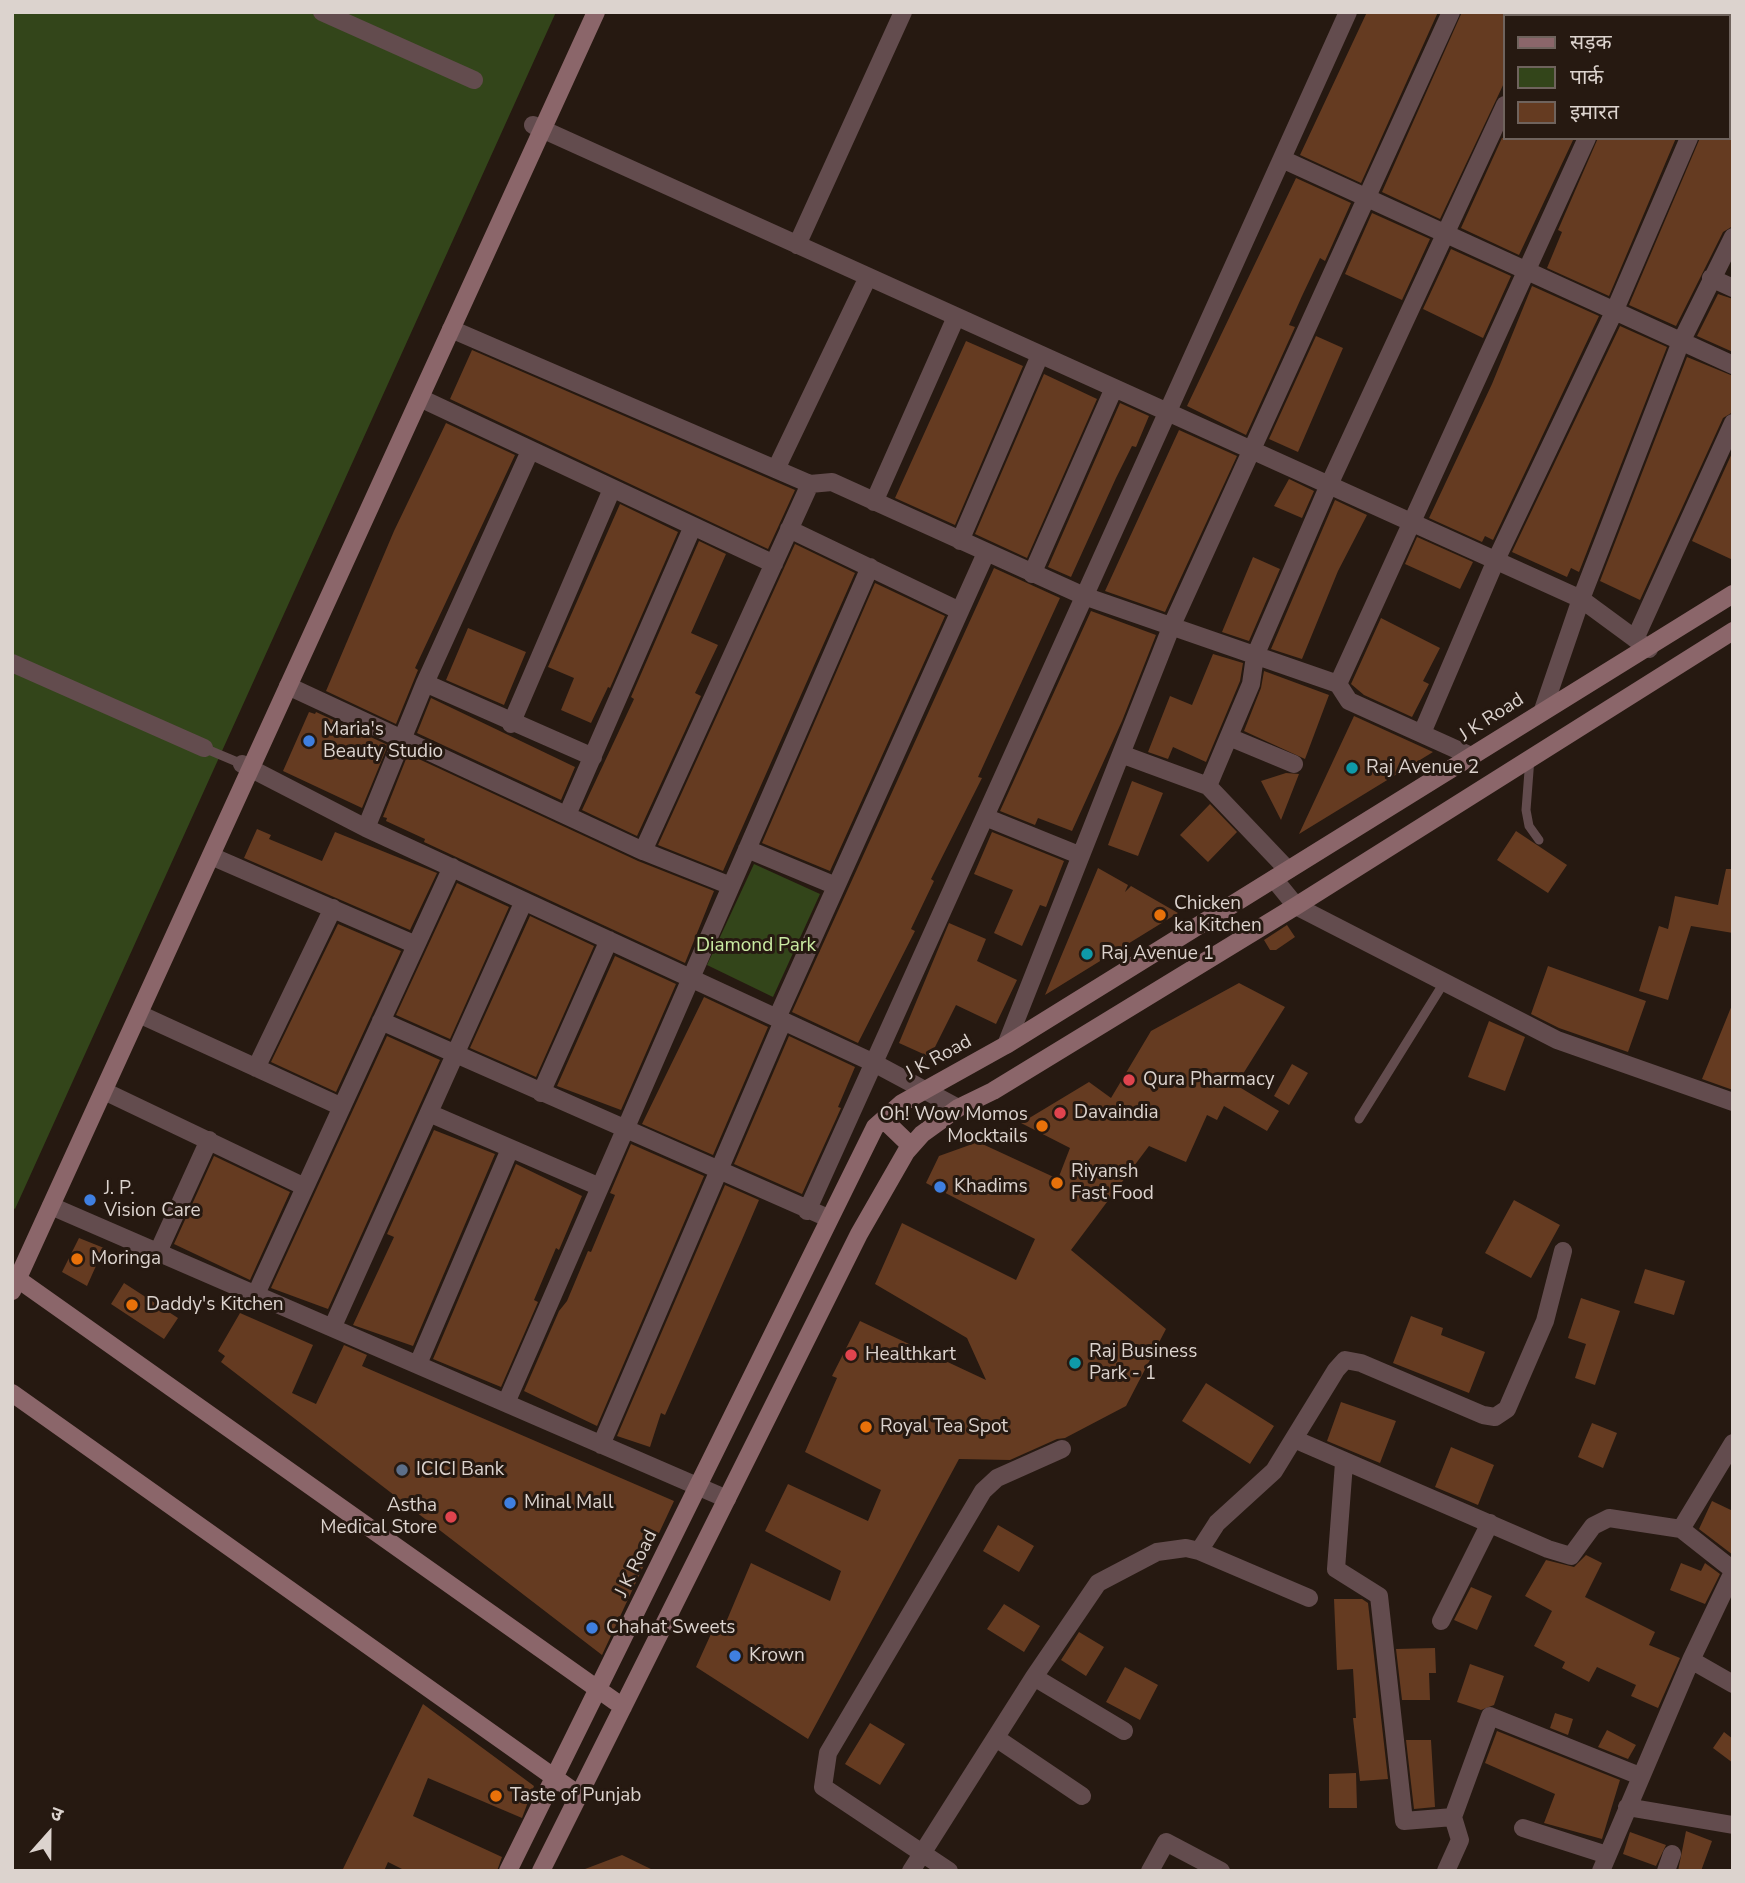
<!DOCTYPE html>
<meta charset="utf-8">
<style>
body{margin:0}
#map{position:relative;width:1745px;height:1883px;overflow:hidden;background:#261911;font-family:"Nunito Sans","Noto Sans Devanagari",sans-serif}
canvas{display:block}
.frame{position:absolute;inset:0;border:14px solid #dcd3ce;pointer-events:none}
.legend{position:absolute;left:1503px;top:14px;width:228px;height:126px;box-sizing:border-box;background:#261911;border:2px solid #6f635d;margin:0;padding:9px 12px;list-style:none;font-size:21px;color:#dcd3ce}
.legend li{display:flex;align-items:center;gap:14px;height:35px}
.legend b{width:35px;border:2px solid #6f635d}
.north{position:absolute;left:14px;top:1799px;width:70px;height:70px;-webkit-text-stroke:5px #261911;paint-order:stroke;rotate:21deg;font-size:19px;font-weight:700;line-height:28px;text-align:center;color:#dcd3ce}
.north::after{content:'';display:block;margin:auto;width:24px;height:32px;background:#dcd3ce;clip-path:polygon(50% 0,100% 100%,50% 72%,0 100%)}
</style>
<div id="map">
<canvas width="1745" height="1883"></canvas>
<div class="frame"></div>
<ul class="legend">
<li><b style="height:9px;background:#8b666a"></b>सड़क</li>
<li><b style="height:19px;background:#33451a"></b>पार्क</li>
<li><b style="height:19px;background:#653b21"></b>इमारत</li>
</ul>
<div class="north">उ</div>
</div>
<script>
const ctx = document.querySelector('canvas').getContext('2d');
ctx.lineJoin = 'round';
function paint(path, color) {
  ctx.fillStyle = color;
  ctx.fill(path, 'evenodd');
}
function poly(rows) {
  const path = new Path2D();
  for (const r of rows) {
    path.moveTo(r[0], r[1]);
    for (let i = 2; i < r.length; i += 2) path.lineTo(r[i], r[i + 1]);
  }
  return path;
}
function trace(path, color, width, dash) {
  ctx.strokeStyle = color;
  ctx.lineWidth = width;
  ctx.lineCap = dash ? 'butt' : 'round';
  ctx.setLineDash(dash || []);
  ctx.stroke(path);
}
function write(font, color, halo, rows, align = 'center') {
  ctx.font = font + ' "Nunito Sans",sans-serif';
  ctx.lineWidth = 6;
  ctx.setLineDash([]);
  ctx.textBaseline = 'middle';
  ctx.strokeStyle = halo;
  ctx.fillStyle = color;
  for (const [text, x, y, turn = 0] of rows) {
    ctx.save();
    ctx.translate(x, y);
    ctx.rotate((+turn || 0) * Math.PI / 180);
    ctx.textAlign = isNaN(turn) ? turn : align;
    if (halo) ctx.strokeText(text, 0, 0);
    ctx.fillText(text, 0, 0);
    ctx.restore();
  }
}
const green = poly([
 [12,12,556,12,15,1209,12,1207],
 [754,864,820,894,773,997,707,965]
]);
const building = poly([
 [1367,12,1438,12,1361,183,1300,155],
 [1462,12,1505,12,1505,81,1440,219,1382,192],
 [1502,138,1574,138,1519,255,1461,228],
 [1598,138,1676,138,1609,296,1547,268,1562,232,1558,230],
 [1700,138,1733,138,1733,226,1723,232,1676,326,1629,305],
 [1296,178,1351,203,1325,261,1320,258,1302,296,1289,325,1295,327,1246,435,1187,406],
 [1372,213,1430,239,1402,300,1345,274],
 [1451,249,1511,276,1483,338,1423,309],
 [1532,286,1599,316,1493,540,1485,536,1482,542,1429,518,1492,384],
 [1718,294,1733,299,1733,352,1697,336],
 [1620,326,1667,347,1579,572,1571,568,1567,577,1512,552],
 [1316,336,1343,348,1298,452,1269,439],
 [966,341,1023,366,955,525,895,498],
 [472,350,795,490,768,549,450,399],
 [1687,357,1733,376,1733,412,1723,418,1640,600,1600,581],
 [1044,374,1097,399,1027,558,975,534],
 [1120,403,1149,416,1136,447,1132,446,1116,478,1071,577,1048,567],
 [446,423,515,455,415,668,418,670,396,724,326,691,394,531],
 [1179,430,1237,456,1165,612,1105,591],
 [1733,451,1733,560,1692,541],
 [1289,479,1314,491,1302,518,1274,506],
 [1335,500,1367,515,1338,571,1302,659,1271,649],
 [620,504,678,532,610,688,608,687,591,723,561,710,574,678,548,667],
 [1417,537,1473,562,1460,589,1405,564],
 [699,541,726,554,691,633,718,645,695,693,701,696,637,836,582,810,634,699,631,697],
 [795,544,855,573,723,871,658,845],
 [1253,557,1280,569,1249,641,1222,632],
 [994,568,1060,598,978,777,982,778,931,879,934,881,911,929,915,931,858,1043,792,1012],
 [875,583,945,616,830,871,762,843],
 [1091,611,1156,635,1122,721,1072,831,1038,818,1035,825,1000,811],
 [1381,618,1440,648,1423,681,1429,684,1412,717,1364,695,1351,684],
 [468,628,526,652,504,705,446,680],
 [1213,654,1243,663,1240,681,1206,762,1173,747,1168,759,1148,752,1170,696,1192,705],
 [1264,671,1329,695,1305,759,1244,731,1261,688],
 [431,698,575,767,561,800,417,733],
 [309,712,315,714,316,712,388,745,362,808,283,771],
 [1354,716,1433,752,1299,834],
 [408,754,638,861,714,891,685,963,424,842,425,839,386,821,387,818,383,817],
 [1286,773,1299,774,1281,820,1261,781],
 [1132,781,1163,793,1138,856,1108,845],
 [1210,804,1237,832,1208,862,1180,835],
 [257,829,271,835,269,839,322,861,335,832,437,873,410,930,244,858],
 [1516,831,1567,865,1548,893,1497,860],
 [992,832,1064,861,1046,907,1040,905,1022,946,994,933,1013,890,974,874],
 [1098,868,1128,885,1125,892,1131,886,1178,913,1045,995],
 [1726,869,1733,869,1733,933,1691,926,1668,1000,1639,991,1659,926,1668,929,1675,896,1718,905],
 [457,883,509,907,450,1039,396,1015],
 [530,916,594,946,536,1077,470,1048],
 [949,923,986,939,977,961,1017,980,996,1024,956,1005,930,1057,899,1043],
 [338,924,401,951,336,1092,271,1062],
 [1287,925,1295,937,1276,950,1270,950,1264,940],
 [615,956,676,984,621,1110,557,1086],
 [1548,966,1646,1001,1628,1052,1559,1028,1531,1014],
 [1239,983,1285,1007,1236,1085,1279,1111,1267,1131,1224,1106,1217,1120,1207,1115,1186,1162,1149,1146,1071,1250,1166,1329,1126,1406,1065,1438,1057,1439,1010,1460,959,1459,808,1739,696,1667,716,1623,724,1627,751,1563,830,1601,841,1571,765,1531,788,1484,868,1521,881,1490,805,1452,837,1378,832,1376,860,1321,986,1380,967,1338,875,1284,902,1223,1016,1280,1035,1239,926,1183,939,1156,978,1142,1058,1179,1070,1148,1021,1123,1089,1082,1111,1098,1151,1031],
 [704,997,768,1027,713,1155,642,1124],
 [1732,1005,1733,1005,1733,1090,1702,1079],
 [1489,1021,1525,1037,1505,1091,1468,1077],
 [387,1036,440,1060,328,1309,271,1288],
 [789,1036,855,1067,838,1107,841,1108,802,1194,734,1164],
 [1292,1064,1308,1073,1289,1105,1274,1096],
 [434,1130,495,1154,413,1346,353,1325,394,1237,387,1234],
 [631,1144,704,1176,597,1426,524,1391,559,1311,567,1301,588,1251,591,1252,615,1195,610,1193],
 [214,1156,290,1192,250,1280,174,1244],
 [516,1164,582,1196,559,1250,556,1248,534,1300,538,1302,501,1387,433,1359],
 [725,1185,759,1200,741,1242,665,1415,661,1413,650,1447,617,1436],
 [1514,1200,1560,1225,1531,1278,1485,1253],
 [79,1238,104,1248,87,1286,62,1272],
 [1645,1269,1685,1281,1674,1315,1634,1303],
 [124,1283,178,1318,164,1339,111,1304],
 [1581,1298,1620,1311,1595,1385,1575,1378,1586,1344,1568,1338],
 [240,1313,313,1345,292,1393,316,1404,344,1345,367,1355,362,1366,674,1501,602,1655,221,1362,225,1356,218,1351],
 [1411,1316,1443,1328,1441,1335,1485,1352,1469,1393,1393,1363],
 [1206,1383,1274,1426,1250,1464,1182,1421],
 [1341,1402,1396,1421,1380,1463,1327,1441],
 [1592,1423,1617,1433,1603,1468,1578,1457],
 [1451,1447,1494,1465,1478,1505,1435,1487],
 [1712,1501,1733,1511,1733,1555,1699,1529],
 [998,1525,1034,1546,1019,1572,983,1551],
 [1586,1555,1602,1563,1585,1597,1655,1632,1649,1645,1680,1658,1658,1708,1631,1696,1636,1685,1597,1667,1589,1682,1562,1668,1565,1662,1534,1646,1552,1611,1525,1596,1546,1560,1574,1567],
 [1681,1563,1701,1571,1705,1563,1720,1574,1705,1604,1670,1590],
 [1471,1587,1492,1596,1477,1630,1454,1620],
 [1334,1599,1362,1599,1368,1603,1388,1779,1360,1781,1353,1718,1356,1718,1353,1669,1337,1670],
 [1004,1604,1040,1626,1024,1652,987,1629],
 [1079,1632,1104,1647,1086,1676,1061,1660],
 [1435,1648,1436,1673,1429,1673,1430,1700,1402,1700,1396,1649],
 [1470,1664,1504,1676,1494,1705,1481,1710,1457,1702],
 [1125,1667,1158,1685,1140,1720,1106,1702],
 [423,1704,534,1786,522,1818,428,1778,413,1816,502,1857,497,1871,406,1871,388,1862,384,1871,342,1871],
 [1555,1713,1573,1719,1568,1735,1550,1728],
 [870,1723,905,1744,880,1785,845,1764],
 [1607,1730,1636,1745,1628,1759,1598,1747],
 [1497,1731,1620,1780,1602,1839,1544,1823,1555,1794,1485,1763],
 [1724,1732,1733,1739,1733,1763,1713,1748],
 [1406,1740,1431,1740,1435,1807,1414,1809],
 [1356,1773,1357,1808,1329,1808,1329,1774],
 [1686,1831,1712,1841,1701,1871,1678,1871],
 [1630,1832,1666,1845,1656,1866,1623,1854],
 [622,1855,655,1871,585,1871,585,1869]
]);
const lane = poly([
 [204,748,242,764],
 [1530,758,1526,810,1529,826,1539,840],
 [1359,1119,1445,981]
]);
const street = poly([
 [322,12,474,80],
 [1546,16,1547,12],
 [1642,16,1644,12],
 [1729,46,1733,38],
 [533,125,1581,599,1649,649],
 [1282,159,1733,365],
 [797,245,903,12],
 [1711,278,1733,288],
 [451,329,810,484,832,482,1084,596,1338,684,1349,701,1471,756],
 [420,398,774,564],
 [776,469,868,277],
 [874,502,956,317],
 [789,529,960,611],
 [960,541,1040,355],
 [1032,574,1114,388],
 [1635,639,1733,423],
 [12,663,204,748],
 [425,683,593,757],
 [1338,684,1587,138],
 [288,686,643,851,731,886],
 [1543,710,1581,599,1680,344,1733,237],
 [511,724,612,489],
 [1422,733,1496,560,1614,312,1689,138],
 [1229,737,1294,764],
 [1121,754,1208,786,1288,870],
 [242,764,366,828,874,1063,958,1108],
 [1208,786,1251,684,1255,656,1328,487,1505,105],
 [567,815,693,526],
 [985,817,1079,855],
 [366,828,425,683,530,451],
 [747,849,836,886],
 [643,851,810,484],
 [211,856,416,945],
 [1274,879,1296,906,1557,1040,1733,1102],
 [139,1014,342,1107],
 [777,1018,986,553],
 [381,1021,828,1218],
 [1006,1045,1172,625,1451,12],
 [256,1068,333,908],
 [104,1091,305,1187],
 [541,1093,609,940],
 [429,1113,600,1187],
 [51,1206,727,1499],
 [807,1211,1348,12],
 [158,1252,209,1140],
 [256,1294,452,867],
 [333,1326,524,901],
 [418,1364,510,1149],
 [506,1403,870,567],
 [1294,1439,1548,1549,1571,1556,1593,1526,1609,1518,1681,1529,1733,1570],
 [601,1445,783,1021],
 [1344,1463,1336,1569,1379,1596,1404,1821,1453,1817],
 [1681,1529,1733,1443],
 [1199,1551,1217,1523,1274,1471,1336,1370,1345,1360,1361,1363,1483,1415,1495,1417,1507,1409,1545,1321,1563,1251],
 [1441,1621,1490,1523],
 [1691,1660,1733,1684],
 [1034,1677,1098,1583,1157,1552,1186,1548,1199,1551,1309,1598],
 [996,1738,1082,1796],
 [1627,1807,1733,1825],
 [1523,1828,1607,1855],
 [911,1871,1034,1677,1124,1731],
 [949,1871,823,1787,828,1753,983,1491,997,1478,1062,1449],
 [1150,1871,1166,1842,1221,1871],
 [1446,1871,1460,1840,1453,1817,1490,1716,1640,1776],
 [1601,1871,1691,1660,1733,1572],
 [1666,1871,1672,1854]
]);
const secondary = poly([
 [884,1120,911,1146],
 [12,1275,623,1707],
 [12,1291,596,12],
 [12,1393,579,1795],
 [508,1871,875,1127,902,1103,1006,1045,1733,594],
 [541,1871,859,1234,906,1152,922,1134,958,1108,993,1091,1296,906,1733,631]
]);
const markers = [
 [309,741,7,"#3f7fe0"],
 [1352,768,7,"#0f9aa8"],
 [1160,915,7,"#e8710a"],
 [1087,954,7,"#0f9aa8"],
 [1129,1080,7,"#e0444e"],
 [1060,1113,7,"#e0444e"],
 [1042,1126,7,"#e8710a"],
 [1057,1183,7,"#e8710a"],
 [940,1187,7,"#3f7fe0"],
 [90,1200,7,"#3f7fe0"],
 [77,1259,7,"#e8710a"],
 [132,1305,7,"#e8710a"],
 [851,1355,7,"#e0444e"],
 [1075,1363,7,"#0f9aa8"],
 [866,1427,7,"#e8710a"],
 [402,1470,7,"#5c6f8a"],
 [510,1503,7,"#3f7fe0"],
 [451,1517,7,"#e0444e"],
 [592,1628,7,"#3f7fe0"],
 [735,1656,7,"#3f7fe0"],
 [496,1796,7,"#e8710a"]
];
const streetNames = [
 ["J K Road",1492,718,-33],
 ["J K Road",939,1058,-29],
 ["J K Road",637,1564,-64]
];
const poiNames = [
 ["Maria's",323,730],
 ["Beauty Studio",323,752],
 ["Raj Avenue 2",1366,768],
 ["Chicken",1174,904],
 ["ka Kitchen",1174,926],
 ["Raj Avenue 1",1101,954],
 ["Qura Pharmacy",1143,1080],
 ["Davaindia",1074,1113],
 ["Oh! Wow Momos",1028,1115,"right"],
 ["Mocktails",1028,1137,"right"],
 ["Riyansh",1071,1172],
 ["Fast Food",1071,1194],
 ["Khadims",954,1187],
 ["J. P.",104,1189],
 ["Vision Care",104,1211],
 ["Moringa",91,1259],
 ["Daddy's Kitchen",146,1305],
 ["Raj Business",1089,1352],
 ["Park - 1",1089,1374],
 ["Healthkart",865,1355],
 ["Royal Tea Spot",880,1427],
 ["ICICI Bank",416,1470],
 ["Minal Mall",524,1503],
 ["Astha",437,1506,"right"],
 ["Medical Store",437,1528,"right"],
 ["Chahat Sweets",606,1628],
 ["Krown",749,1656],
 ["Taste of Punjab",510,1796]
];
const parkNames = [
 ["Diamond Park",756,946]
];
paint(green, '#33451a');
paint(building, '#653b21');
trace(lane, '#634c4e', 9);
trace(street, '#634c4e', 18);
trace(secondary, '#8b666a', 18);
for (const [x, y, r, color] of markers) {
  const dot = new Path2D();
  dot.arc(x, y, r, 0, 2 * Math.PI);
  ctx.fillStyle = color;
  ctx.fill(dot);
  trace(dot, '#261911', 2.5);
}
write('19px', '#dcd3ce', '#261911', streetNames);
write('19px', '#dcd3ce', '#261911', poiNames, 'left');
write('19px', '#caeba3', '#261911', parkNames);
</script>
